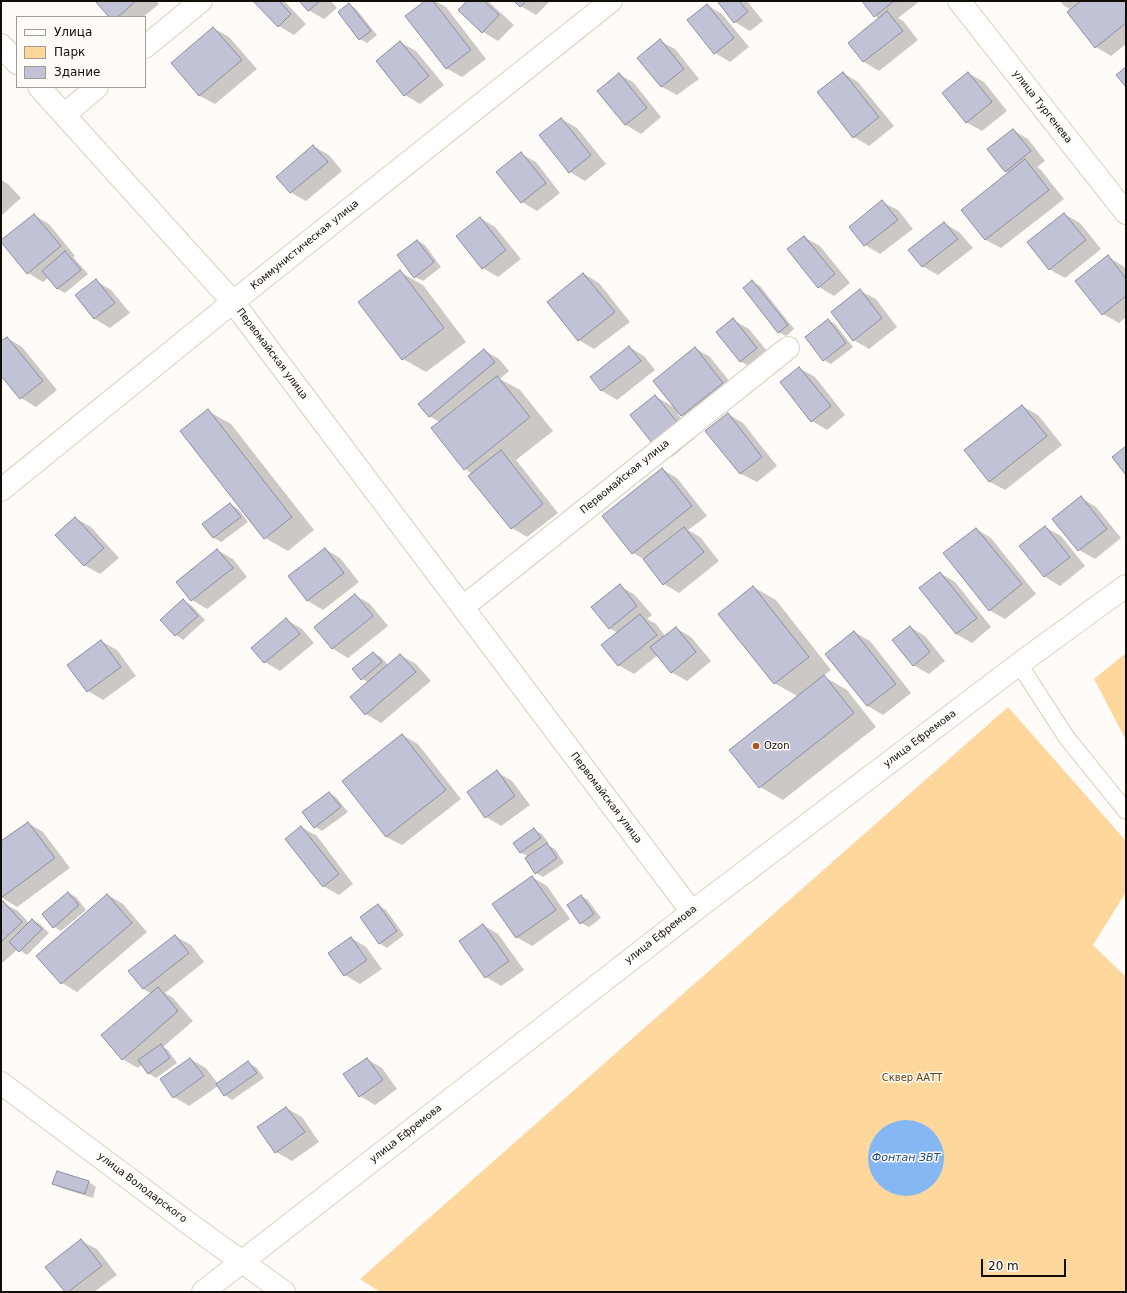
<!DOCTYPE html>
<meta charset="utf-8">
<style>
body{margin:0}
#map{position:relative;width:1127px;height:1293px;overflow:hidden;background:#fefbf8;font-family:"DejaVu Sans",sans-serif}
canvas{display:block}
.frame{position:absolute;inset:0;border:2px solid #110d07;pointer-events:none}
.legend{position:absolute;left:16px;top:16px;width:130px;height:72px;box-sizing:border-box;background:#fefbf8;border:1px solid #9f9c98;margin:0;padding:5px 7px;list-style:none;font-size:12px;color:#110d07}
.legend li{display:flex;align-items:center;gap:8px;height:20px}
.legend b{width:20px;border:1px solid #9f9c98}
.scale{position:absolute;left:981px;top:1259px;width:85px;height:18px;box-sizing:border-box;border:2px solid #110d07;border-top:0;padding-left:5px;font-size:12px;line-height:14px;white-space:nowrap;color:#110d07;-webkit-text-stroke:3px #fefbf8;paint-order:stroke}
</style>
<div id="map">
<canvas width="1127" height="1293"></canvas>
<div class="frame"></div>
<ul class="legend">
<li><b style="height:5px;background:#fff"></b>Улица</li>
<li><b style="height:11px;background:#fed79d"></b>Парк</li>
<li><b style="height:11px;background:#c1c2d6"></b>Здание</li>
</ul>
<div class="scale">20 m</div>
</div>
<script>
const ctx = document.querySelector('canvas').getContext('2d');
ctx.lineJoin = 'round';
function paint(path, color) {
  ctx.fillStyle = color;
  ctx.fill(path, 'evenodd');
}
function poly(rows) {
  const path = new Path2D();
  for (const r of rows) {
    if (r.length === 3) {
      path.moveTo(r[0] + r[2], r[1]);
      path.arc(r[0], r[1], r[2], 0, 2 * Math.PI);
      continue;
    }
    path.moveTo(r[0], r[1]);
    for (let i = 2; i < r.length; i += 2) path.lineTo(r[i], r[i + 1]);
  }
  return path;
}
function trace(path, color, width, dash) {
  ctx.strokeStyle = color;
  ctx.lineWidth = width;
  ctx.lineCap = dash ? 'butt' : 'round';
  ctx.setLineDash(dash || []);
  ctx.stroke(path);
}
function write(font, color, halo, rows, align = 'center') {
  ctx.font = font + ' "DejaVu Sans",sans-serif';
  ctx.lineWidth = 3;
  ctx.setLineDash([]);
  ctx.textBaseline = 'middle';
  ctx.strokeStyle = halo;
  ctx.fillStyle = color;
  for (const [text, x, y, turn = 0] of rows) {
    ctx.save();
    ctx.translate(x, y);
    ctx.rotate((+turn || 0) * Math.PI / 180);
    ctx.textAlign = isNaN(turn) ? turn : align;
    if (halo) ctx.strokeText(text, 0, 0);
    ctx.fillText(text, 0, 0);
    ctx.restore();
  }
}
const green = poly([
 [1126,653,1126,740,1094,679],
 [1008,707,1126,841,1126,892,1093,945,1126,977,1126,1292,380,1292,360,1279]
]);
const water = poly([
 [906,1158,38]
]);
const shadow = poly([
 [96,1,156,1,159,4,143,17,110,17],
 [254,1,284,1,306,24,294,35,279,26],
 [300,1,331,1,337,8,324,19,308,10],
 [426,1,435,1,446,7,486,59,462,77,446,68],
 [468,1,488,1,514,25,498,41,483,32],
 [515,1,550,1,536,15,521,6],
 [718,1,747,1,763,21,750,31,735,22],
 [863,1,920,1,898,18,903,21,918,40,879,71,864,62,849,43,879,19,875,16],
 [1060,1,1126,1,1126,44,1111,56,1096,47,1071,10,1063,5],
 [349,4,356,9,377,35,367,43,360,39],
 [707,5,722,14,749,47,730,62,715,53],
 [213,28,229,37,257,69,215,104,200,96,172,63],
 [660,41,675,49,699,79,677,95,662,87,639,58],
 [400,42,416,51,444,85,420,104,405,95],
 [843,73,858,82,894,126,869,146,854,137],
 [968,73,984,82,1007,111,982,131,966,122],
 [619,74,634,83,661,117,641,134,626,125,599,91],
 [561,119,577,128,606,164,585,181,570,172],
 [1013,130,1028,139,1045,161,1037,167,1040,169,1064,199,1001,248,986,240,963,210,1009,173,1005,171],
 [313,146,329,155,342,171,306,201,290,192],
 [521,154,536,162,560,193,537,211,522,202],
 [1,180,8,184,21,198,1,216],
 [882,202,898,210,913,229,880,254,865,245],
 [1064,214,1080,223,1101,249,1065,278,1049,269],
 [34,215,49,224,75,256,73,257,88,274,65,293,58,289,48,278,43,282,28,273],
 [480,218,495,227,521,259,498,277,483,268],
 [944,223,959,232,973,248,938,275,922,266],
 [804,237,820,246,850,283,834,296,819,287],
 [418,241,425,245,441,267,423,281,415,277],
 [1108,257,1123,266,1126,269,1126,317,1119,323,1103,314,1077,281],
 [400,272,423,285,466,342,426,372,403,359],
 [584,274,599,283,630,322,594,349,579,340],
 [96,281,111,290,130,313,110,328,95,319,77,296],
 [753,282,760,286,794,329,786,336,778,332],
 [860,291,876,299,897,327,869,349,854,340],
 [733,320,749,329,772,357,756,370,740,361],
 [828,320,835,324,853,347,831,364,824,360],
 [7,338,22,347,57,390,36,407,21,398,1,374,1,343],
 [629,347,644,356,655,370,617,400,602,391,591,377],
 [695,348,710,357,738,392,697,425,677,413,696,437,672,457,657,448,655,396,675,408],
 [484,350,499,359,509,371,500,379,520,390,553,431,516,460,558,513,527,537,512,528,472,474,465,469,440,422,430,417,420,404],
 [799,368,815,377,845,415,827,430,812,421],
 [1022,406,1038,415,1062,445,1005,490,990,482,965,450],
 [208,411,231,424,314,530,288,551,265,538],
 [728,414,743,423,777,466,757,482,741,474,707,431],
 [662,469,677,478,707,516,688,530,700,537,719,561,679,593,664,584,645,560,633,553],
 [1081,498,1096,507,1121,538,1095,559,1079,550,1054,519],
 [230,504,238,509,248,522,221,542,214,538,204,524],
 [75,518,91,527,119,558,100,574,84,565],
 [1045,527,1061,536,1085,566,1060,586,1045,577,1021,547],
 [976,529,991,538,1036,594,1005,619,989,610],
 [325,549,340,558,359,582,323,610,308,601,289,576],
 [217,550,233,559,247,577,207,609,192,600],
 [940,573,955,582,991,627,972,643,956,634],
 [620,586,635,595,652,615,647,619,656,624,665,636,676,628,691,637,711,661,687,681,671,672,658,655,634,674,618,665,618,633,609,628],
 [753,587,776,600,831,670,823,676,847,690,876,727,783,800,760,787,799,697,774,683],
 [355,595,370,604,388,626,348,658,333,649,315,627],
 [183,600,191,605,205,620,183,640,176,635],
 [287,620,302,629,314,643,280,671,265,662],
 [910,627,925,636,945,661,929,674,913,665],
 [854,632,870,641,911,693,883,715,868,706,827,654],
 [101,641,117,650,136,676,103,700,88,691],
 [373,653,381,657,388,665,400,655,416,664,431,681,381,723,366,714,368,682,362,679],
 [402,735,418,744,461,799,402,845,386,837],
 [497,772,512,781,530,805,501,826,486,817],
 [329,793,336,797,348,812,322,831,315,827],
 [28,823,43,832,70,868,17,907,1,897,1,843],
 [301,827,317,836,353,884,339,895,323,886],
 [534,830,542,834,548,842,546,844,555,849,564,863,543,877,536,873,529,857,520,852],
 [532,877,547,886,570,919,532,946,516,937],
 [68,893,76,897,86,910,61,931,54,927],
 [108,895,123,904,147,932,77,992,62,983,38,956],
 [581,896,588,900,601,918,589,927,581,923],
 [3,903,18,911,29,923,32,920,40,924,49,933,27,955,18,949,1,964,1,904],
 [378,905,386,910,404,935,387,948,379,943],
 [483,925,498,934,524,970,501,986,486,977],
 [175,936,191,945,204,962,165,993,173,998,193,1021,163,1047,168,1050,177,1063,156,1078,148,1073,142,1065,138,1068,122,1059,152,994,143,989],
 [351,938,366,947,382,969,360,984,345,975],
 [190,1059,206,1068,218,1084,248,1063,256,1067,264,1078,232,1100,225,1095,218,1086,189,1106,174,1097],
 [367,1059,382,1068,397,1089,375,1105,360,1096],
 [286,1108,302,1117,319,1142,292,1161,276,1152],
 [57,1172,89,1182,96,1187,93,1198,61,1188,54,1184],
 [81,1241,97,1249,117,1275,94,1292,66,1292]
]);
const building = poly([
 [95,1,136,1,118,17,109,17,95,1],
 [253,1,279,1,291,14,278,27,253,1],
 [299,1,320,1,308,11,299,1],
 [425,1,433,1,471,50,446,69,405,16,425,1],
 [467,1,484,1,499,15,482,33,458,10,467,1],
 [514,1,526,1,520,7,514,1],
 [717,1,739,1,748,12,734,23,717,1],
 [862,1,894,1,874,17,862,1],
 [1081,1,1126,1,1126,23,1095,48,1067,12,1081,1],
 [349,3,371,31,359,40,338,12,349,3],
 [707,4,734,38,714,54,687,20,707,4],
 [887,11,903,31,863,62,848,43,887,11],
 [213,27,242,60,199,96,171,63,213,27],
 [660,39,684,69,661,87,637,58,660,39],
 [400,41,429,76,404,96,376,61,400,41],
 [1126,67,1126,87,1116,75,1126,67],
 [843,72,879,117,853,138,817,92,843,72],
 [968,72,992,102,966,123,942,93,968,72],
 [619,73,647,108,625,125,597,91,619,73],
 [561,118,591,155,569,173,539,135,561,118],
 [1013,129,1031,151,1005,172,987,149,1013,129],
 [313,145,328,162,290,193,276,177,313,145],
 [521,152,546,183,521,203,496,172,521,152],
 [1025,159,1049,190,985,240,961,210,1025,159],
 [882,200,898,220,864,246,849,227,882,200],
 [1064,213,1086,240,1049,270,1027,242,1064,213],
 [34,214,61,246,27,274,1,242,1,240,34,214],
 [480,217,506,250,482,269,456,236,480,217],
 [944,222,958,239,922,267,908,250,944,222],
 [804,236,835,274,818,288,787,249,804,236],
 [417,240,434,262,414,278,397,255,417,240],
 [65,251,81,270,57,289,42,271,65,251],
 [1108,255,1126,279,1126,296,1102,315,1075,281,1108,255],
 [400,270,444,328,402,360,358,302,400,270],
 [583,273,615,312,578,341,547,302,583,273],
 [96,279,115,303,94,319,75,295,96,279],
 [752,280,788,325,778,333,743,288,752,280],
 [860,289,882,318,853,341,831,312,860,289],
 [733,318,757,348,740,362,716,332,733,318],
 [828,319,846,343,823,361,805,337,828,319],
 [7,337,43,381,20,399,1,376,1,341,7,337],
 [629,346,641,361,601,391,590,377,629,346],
 [695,347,723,383,681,416,653,381,695,347],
 [484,349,495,362,429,417,418,404,484,349],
 [799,367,831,406,811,422,780,382,799,367],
 [497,376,530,417,464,470,431,428,497,376],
 [655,395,682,428,656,448,630,415,655,395],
 [1022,405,1047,436,989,482,964,450,1022,405],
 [208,409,292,517,264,539,180,431,208,409],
 [728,413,762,457,740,474,705,431,728,413],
 [1126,446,1126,475,1112,457,1126,446],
 [501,450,543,504,511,529,468,476,501,450],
 [662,468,692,506,632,554,602,516,662,468],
 [1081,496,1107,529,1078,551,1052,519,1081,496],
 [230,503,241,517,213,538,202,524,230,503],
 [75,517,104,548,84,566,55,535,75,517],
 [1045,526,1070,557,1044,577,1019,546,1045,526],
 [684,527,704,552,663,585,643,559,684,527],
 [976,528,1022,584,989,611,943,553,976,528],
 [325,548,344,573,307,601,288,576,325,548],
 [217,549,233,568,191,601,176,582,217,549],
 [940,572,977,618,956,634,919,588,940,572],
 [620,584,637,606,609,629,591,607,620,584],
 [753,586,809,657,774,684,718,614,753,586],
 [355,594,373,616,332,649,314,627,355,594],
 [183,599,198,616,175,636,160,620,183,599],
 [640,614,657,635,618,666,601,645,640,614],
 [286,618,300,634,264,663,251,648,286,618],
 [910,626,930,652,913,666,892,640,910,626],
 [676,627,696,652,671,673,650,647,676,627],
 [854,631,896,684,867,706,825,654,854,631],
 [101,640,121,667,87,692,67,665,101,640],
 [373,652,382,662,361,680,352,669,373,652],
 [400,654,416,672,365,715,350,697,400,654],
 [824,675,854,713,759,788,729,750,824,675],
 [402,734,446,790,386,837,342,781,402,734],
 [497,770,515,796,485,818,467,792,497,770],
 [329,792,341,807,314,828,302,812,329,792],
 [28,822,55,858,1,898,1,841,28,822],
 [301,826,339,874,323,887,285,839,301,826],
 [534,828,541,838,520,853,513,843,534,828],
 [547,843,557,858,535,874,525,858,547,843],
 [532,876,556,910,516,938,492,904,532,876],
 [68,892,79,905,53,928,42,914,68,892],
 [107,894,132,923,61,984,36,956,107,894],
 [581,895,594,914,580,924,567,905,581,895],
 [3,901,22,922,1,942,1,903,3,901],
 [378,904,397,931,379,944,360,917,378,904],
 [32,919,42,929,19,952,9,942,32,919],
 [483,924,509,961,485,978,459,941,483,924],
 [175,935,189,953,143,989,128,971,175,935],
 [351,937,367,960,344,976,328,953,351,937],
 [158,987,178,1011,122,1060,101,1035,158,987],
 [161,1044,170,1058,148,1074,138,1060,161,1044],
 [190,1058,204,1076,173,1098,160,1079,190,1058],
 [367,1058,383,1080,359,1097,343,1074,367,1058],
 [248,1061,257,1073,224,1096,216,1084,248,1061],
 [286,1107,305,1132,275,1153,257,1127,286,1107],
 [57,1171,89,1181,85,1194,52,1184,57,1171],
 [81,1239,102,1266,68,1292,65,1292,45,1267,81,1239]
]);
const service = poly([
 [1019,664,1067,738,1126,811]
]);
const minor = poly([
 [1,45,17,63],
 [145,47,201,1],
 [39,87,233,302,692,912],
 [64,115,97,87],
 [1,490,233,302,611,1],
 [463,607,788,348]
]);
const tertiary = poly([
 [959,1,1126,213]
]);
const primary = poly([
 [1,1083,195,1228,284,1292],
 [203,1292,692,912,1019,664,1126,586]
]);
const markers = [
 [756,746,4,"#b45215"]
];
const streetNames = [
 ["улица Тургенева",1042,107,52],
 ["Коммунистическая улица",305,245,-39],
 ["Первомайская улица",272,354,53],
 ["Первомайская улица",625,477,-39],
 ["улица Ефремова",920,739,-37],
 ["Первомайская улица",606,798,53],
 ["улица Ефремова",661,935,-38],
 ["улица Ефремова",406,1134,-38],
 ["улица Володарского",142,1188,37]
];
const poiNames = [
 ["Ozon",764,746]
];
const parkNames = [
 ["Сквер ААТТ",912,1078]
];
const waterNames = [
 ["Фонтан ЗВТ",906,1158]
];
paint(green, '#fed79d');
paint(water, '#84b7f4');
paint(shadow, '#0003');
paint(building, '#c1c2d6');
trace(building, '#8c8ea0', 1);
trace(service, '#ddd0bf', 18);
trace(minor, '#ddd0bf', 24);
trace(tertiary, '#ddd0bf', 24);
trace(primary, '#ddd0bf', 24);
trace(service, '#fff', 16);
trace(minor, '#fff', 22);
trace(tertiary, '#fff', 22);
trace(primary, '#fff', 22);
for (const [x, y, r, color] of markers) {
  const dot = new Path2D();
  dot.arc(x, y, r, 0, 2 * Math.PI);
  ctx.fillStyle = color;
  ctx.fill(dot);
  trace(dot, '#fefbf8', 1.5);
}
write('10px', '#110d07', '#fefbf8', streetNames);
write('10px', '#110d07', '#fefbf8', poiNames, 'left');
write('10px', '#5c3e02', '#fefbf8', parkNames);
write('italic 11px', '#15497f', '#fefbf8', waterNames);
</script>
